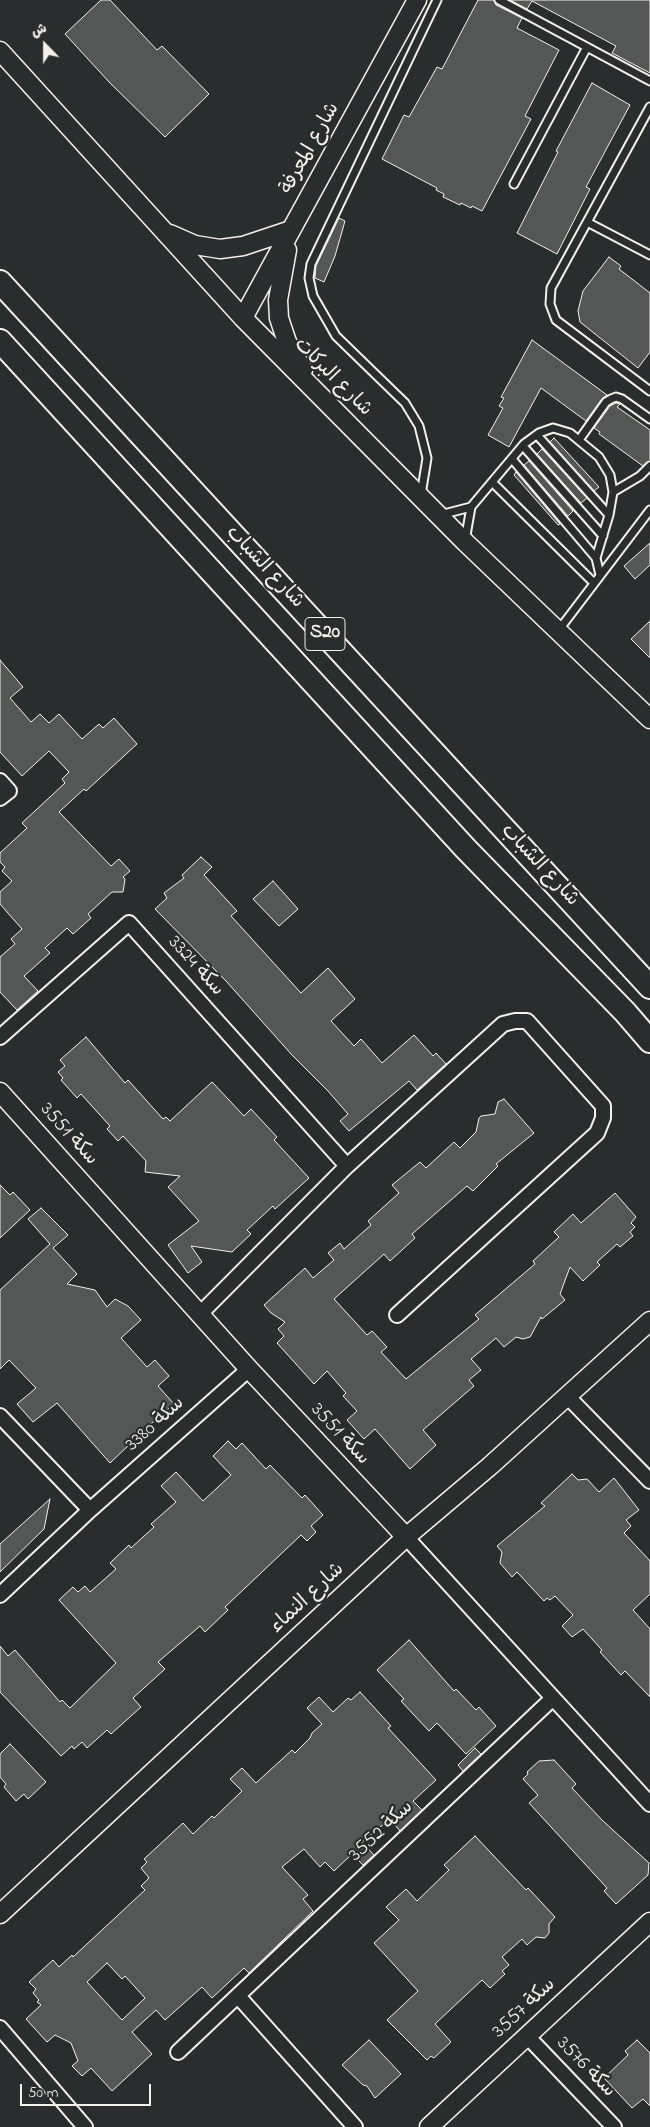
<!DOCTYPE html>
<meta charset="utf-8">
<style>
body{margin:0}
#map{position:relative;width:650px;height:2127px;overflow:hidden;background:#2a2d2e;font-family:"Indie Flower","Playpen Sans Arabic",sans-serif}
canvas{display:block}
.north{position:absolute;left:20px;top:20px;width:50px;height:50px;-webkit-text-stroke:4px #2a2d2e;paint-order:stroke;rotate:338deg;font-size:14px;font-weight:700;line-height:20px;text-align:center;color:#f4f1e8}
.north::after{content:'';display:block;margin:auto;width:18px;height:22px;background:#f4f1e8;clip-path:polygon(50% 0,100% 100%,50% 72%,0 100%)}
.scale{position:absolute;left:20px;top:2084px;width:131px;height:22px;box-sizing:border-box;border:2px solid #f4f1e8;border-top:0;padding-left:6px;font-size:15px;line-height:18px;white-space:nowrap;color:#f4f1e8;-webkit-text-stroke:4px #2a2d2e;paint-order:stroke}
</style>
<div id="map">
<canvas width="650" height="2127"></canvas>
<div class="north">ش</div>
<div class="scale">50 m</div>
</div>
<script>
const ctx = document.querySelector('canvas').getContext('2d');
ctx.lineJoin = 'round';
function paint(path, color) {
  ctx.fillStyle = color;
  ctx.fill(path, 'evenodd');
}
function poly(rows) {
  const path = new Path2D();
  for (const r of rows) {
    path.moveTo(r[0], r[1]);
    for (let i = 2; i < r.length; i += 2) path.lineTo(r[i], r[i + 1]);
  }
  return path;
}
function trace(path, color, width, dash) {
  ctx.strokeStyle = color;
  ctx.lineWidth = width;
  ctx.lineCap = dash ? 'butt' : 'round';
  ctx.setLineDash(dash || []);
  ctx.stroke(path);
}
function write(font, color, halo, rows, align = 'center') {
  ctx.font = font + ' "Indie Flower","Playpen Sans Arabic",sans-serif';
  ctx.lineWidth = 4.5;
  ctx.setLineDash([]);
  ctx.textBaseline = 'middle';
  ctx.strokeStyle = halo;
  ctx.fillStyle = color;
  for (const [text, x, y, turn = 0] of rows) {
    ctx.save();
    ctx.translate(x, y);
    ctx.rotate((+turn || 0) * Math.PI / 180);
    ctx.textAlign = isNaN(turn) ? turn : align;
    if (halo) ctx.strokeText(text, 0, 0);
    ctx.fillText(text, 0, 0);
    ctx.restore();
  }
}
const building = poly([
 [101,0,110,0,157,50,162,46,209,94,165,137,110,83,65,34,101,0],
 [478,0,494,0,496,5,522,18,517,28,559,50,525,116,531,119,482,211,472,206,471,208,461,203,460,205,443,197,444,194,436,190,437,188,382,159,404,115,409,117,437,67,442,69,478,0],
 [510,0,650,0,650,73,612,53,616,46,532,1,527,9,510,0],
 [592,83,630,105,586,187,590,189,557,254,517,233,558,152,556,151,592,83],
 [339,218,345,221,335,256,324,282,315,278,316,266,339,218],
 [609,257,621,266,619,269,650,293,650,352,638,368,580,322,578,311,583,291,609,257],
 [532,340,607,395,602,399,586,421,541,388,509,447,488,435,503,408,499,406,504,398,501,397,532,340],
 [616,403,620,404,617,407,650,430,650,461,643,466,599,434,600,432,594,428,610,406,616,403],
 [554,438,599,487,594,491,550,442,554,438],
 [542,449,587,498,581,503,537,454,542,449],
 [529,461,573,511,568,516,524,465,529,461],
 [516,472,560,524,558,525,514,475,516,472],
 [650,543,650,565,635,579,624,566,650,543],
 [650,621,650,658,631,639,650,621],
 [0,660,23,687,10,698,31,722,40,714,49,723,59,714,82,739,99,724,103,728,114,718,137,744,86,791,84,789,59,812,111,866,119,859,130,871,123,877,125,879,123,892,112,892,88,914,91,918,73,934,67,928,45,948,50,953,24,976,38,991,17,1010,0,992,0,957,15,944,11,939,22,929,0,904,0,892,12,881,2,871,5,867,0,862,0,853,27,828,22,823,65,783,62,779,69,772,49,751,22,776,0,752,0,660],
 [201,857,212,867,204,875,237,911,231,916,301,993,328,968,355,999,331,1021,354,1046,361,1039,382,1063,414,1035,433,1056,436,1053,446,1064,417,1090,409,1081,349,1131,340,1121,348,1114,328,1091,292,1055,226,981,155,909,167,898,164,893,184,878,182,875,201,857],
 [273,881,298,909,279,926,253,899,273,881],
 [86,1037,125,1083,128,1080,163,1119,166,1117,170,1121,212,1082,244,1116,251,1109,277,1137,274,1140,309,1178,275,1209,273,1206,247,1230,251,1234,232,1252,191,1246,202,1262,188,1273,168,1245,199,1221,168,1187,180,1176,145,1172,146,1161,123,1136,118,1141,107,1129,110,1126,81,1094,77,1098,61,1080,63,1078,58,1072,65,1066,60,1060,86,1037],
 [504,1099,534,1133,496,1164,498,1166,473,1191,467,1186,412,1234,415,1238,390,1261,384,1254,334,1299,367,1335,372,1331,387,1347,381,1352,406,1379,479,1319,475,1315,535,1264,533,1261,559,1237,554,1232,573,1214,581,1223,615,1193,636,1217,631,1223,635,1227,630,1232,633,1236,620,1247,617,1244,597,1262,600,1265,583,1281,570,1267,560,1294,565,1300,542,1319,541,1317,530,1337,523,1339,516,1337,504,1347,496,1338,471,1359,481,1370,469,1380,474,1386,423,1430,436,1445,410,1469,375,1429,364,1439,347,1420,357,1411,343,1396,346,1393,327,1371,314,1384,277,1343,284,1336,278,1329,285,1322,271,1313,264,1305,305,1268,313,1278,334,1260,328,1253,340,1243,344,1249,371,1225,368,1221,399,1193,392,1185,420,1162,426,1168,454,1142,460,1148,476,1132,479,1118,481,1116,495,1114,498,1102,504,1099],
 [0,1185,10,1195,13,1192,30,1210,0,1238,0,1185],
 [41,1208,68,1235,53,1248,77,1274,67,1284,95,1290,107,1307,115,1299,128,1306,141,1320,121,1338,147,1367,155,1360,169,1376,158,1386,174,1404,138,1435,139,1438,130,1447,129,1445,110,1463,57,1403,33,1422,17,1404,36,1388,9,1360,0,1369,0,1290,50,1244,28,1219,41,1208],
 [228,1441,236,1449,242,1443,266,1469,270,1465,302,1498,305,1495,323,1515,311,1526,316,1532,307,1541,301,1535,225,1607,228,1610,205,1632,200,1626,158,1662,165,1669,133,1698,141,1707,111,1734,107,1730,87,1748,82,1742,74,1749,72,1746,61,1756,0,1692,0,1646,8,1656,15,1650,60,1702,62,1700,70,1708,116,1663,59,1600,73,1587,78,1592,85,1586,90,1592,116,1569,110,1563,129,1545,131,1548,154,1527,151,1524,176,1502,161,1486,176,1472,203,1501,231,1475,213,1456,228,1441],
 [572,1474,578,1480,587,1479,599,1492,614,1478,639,1510,626,1520,631,1526,624,1533,650,1561,650,1594,633,1610,650,1629,650,1697,625,1671,621,1675,600,1652,602,1650,583,1629,572,1637,562,1626,573,1615,555,1596,550,1600,547,1598,544,1601,517,1572,512,1577,500,1563,502,1552,497,1546,545,1506,541,1503,572,1474],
 [50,1499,44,1529,0,1572,0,1544,50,1499],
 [409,1640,454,1691,456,1689,476,1710,479,1707,496,1726,466,1754,437,1723,429,1731,401,1701,404,1699,377,1670,409,1640],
 [360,1692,391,1726,388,1728,436,1780,413,1801,422,1810,400,1831,390,1819,362,1842,374,1855,363,1865,352,1854,334,1871,325,1862,320,1867,304,1849,282,1867,308,1895,303,1899,313,1911,249,1973,244,1968,212,1998,202,1987,165,2020,156,2010,132,2032,152,2054,112,2091,91,2068,82,2076,72,2066,78,2061,71,2043,55,2035,47,2042,26,2019,41,2005,37,2002,39,2000,33,1993,36,1989,29,1982,53,1960,59,1967,72,1955,73,1957,145,1890,141,1886,149,1878,141,1868,147,1862,144,1859,183,1823,193,1834,212,1816,214,1818,242,1791,230,1779,242,1768,256,1783,292,1750,295,1753,310,1738,312,1733,322,1724,307,1708,319,1697,333,1712,348,1698,351,1700,360,1692],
 [107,1963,122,1979,125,1976,145,1998,122,2020,87,1982,107,1963],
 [10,1744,46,1782,28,1799,24,1794,16,1801,4,1787,6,1784,0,1777,0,1754,10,1744],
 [475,1748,481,1754,463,1771,458,1765,475,1748],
 [554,1760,576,1784,572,1788,602,1820,649,1863,648,1875,616,1904,604,1891,607,1888,529,1803,538,1795,523,1779,528,1774,527,1772,539,1761,554,1760],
 [475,1836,526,1890,528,1888,555,1917,549,1924,549,1933,545,1938,536,1937,527,1945,522,1939,502,1957,509,1965,502,1971,505,1974,490,1988,482,1980,435,2024,451,2042,434,2058,431,2056,427,2060,387,2020,418,1991,374,1943,399,1920,386,1907,406,1889,417,1901,449,1870,444,1865,475,1836],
 [369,2040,401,2074,375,2098,367,2086,363,2085,342,2065,369,2040],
 [637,2040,650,2053,650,2106,643,2099,632,2108,604,2078,628,2055,625,2051,637,2040]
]);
const service = poly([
 [499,0,650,81],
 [650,107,551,288,550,304,556,320,650,391],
 [514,184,587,47],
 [587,222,650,255],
 [537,435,609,515],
 [579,440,606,402,611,399,616,397,622,399,650,419],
 [523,446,603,536],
 [512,459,596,558],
 [492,482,594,583],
 [613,492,640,476,650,466],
 [421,495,427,458,419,426,405,403,336,336,313,296,309,278,311,264,437,0],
 [440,515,471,507],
 [465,541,471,507,524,444,539,433,553,428,570,433,599,457,610,475,613,492,609,515,596,558,600,575],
 [558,631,650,510]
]);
const minor = poly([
 [0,781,9,791,0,798],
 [0,1037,129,923,347,1166],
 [201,1313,347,1166,503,1024,515,1021,527,1021,603,1106,603,1118,597,1133,397,1315],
 [568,1397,650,1481],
 [0,1416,90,1510],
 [406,1537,650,1804],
 [0,1595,90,1510,249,1369],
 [238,1996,355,2127],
 [0,2028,85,2127],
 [527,2036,614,2127],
 [178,2052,553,1698]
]);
const tertiary = poly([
 [0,51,243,318,465,542,650,719],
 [170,234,195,245,220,249,243,246,291,230],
 [287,250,278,300,279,318,287,342,303,370],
 [243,318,417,0],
 [0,1092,249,1369,406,1537],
 [0,1914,406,1537,490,1466,650,1321],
 [429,2127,650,1922]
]);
const primary = poly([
 [0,282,650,987],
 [0,341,466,849,625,1012,650,1041]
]);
const shields = [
 [325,634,40]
];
const shieldNames = [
 ["S20",325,634]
];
const streetNames = [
 ["شارع المعرفة",311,149,-61],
 ["شارع البركات",332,378,45],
 ["شارع الشباب",264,568,47],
 ["شارع الشباب",539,866,47],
 ["سكة 3324",195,967,48],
 ["سكة 3551",68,1135,48],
 ["سكة 3380",156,1425,-42],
 ["سكة 3551",339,1435,47],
 ["شارع النماء",308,1599,-43],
 ["سكة 3552",382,1832,-43],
 ["سكة 3557",525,2009,-43],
 ["سكة 3576",585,2068,46]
];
paint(building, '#555756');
trace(building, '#f4f1e8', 1);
trace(service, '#f4f1e8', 11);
trace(minor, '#f4f1e8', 18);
trace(tertiary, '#f4f1e8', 21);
trace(primary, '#f4f1e8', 26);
trace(service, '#2a2d2e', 7);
trace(minor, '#2a2d2e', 14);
trace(tertiary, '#2a2d2e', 18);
trace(primary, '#2a2d2e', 22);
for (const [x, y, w] of shields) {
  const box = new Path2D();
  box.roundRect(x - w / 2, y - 16.5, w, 33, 4);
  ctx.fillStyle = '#2a2d2e';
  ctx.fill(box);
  trace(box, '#f4f1e8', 1);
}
write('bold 19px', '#f4f1e8', null, shieldNames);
write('20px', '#f4f1e8', '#2a2d2e', streetNames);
</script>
